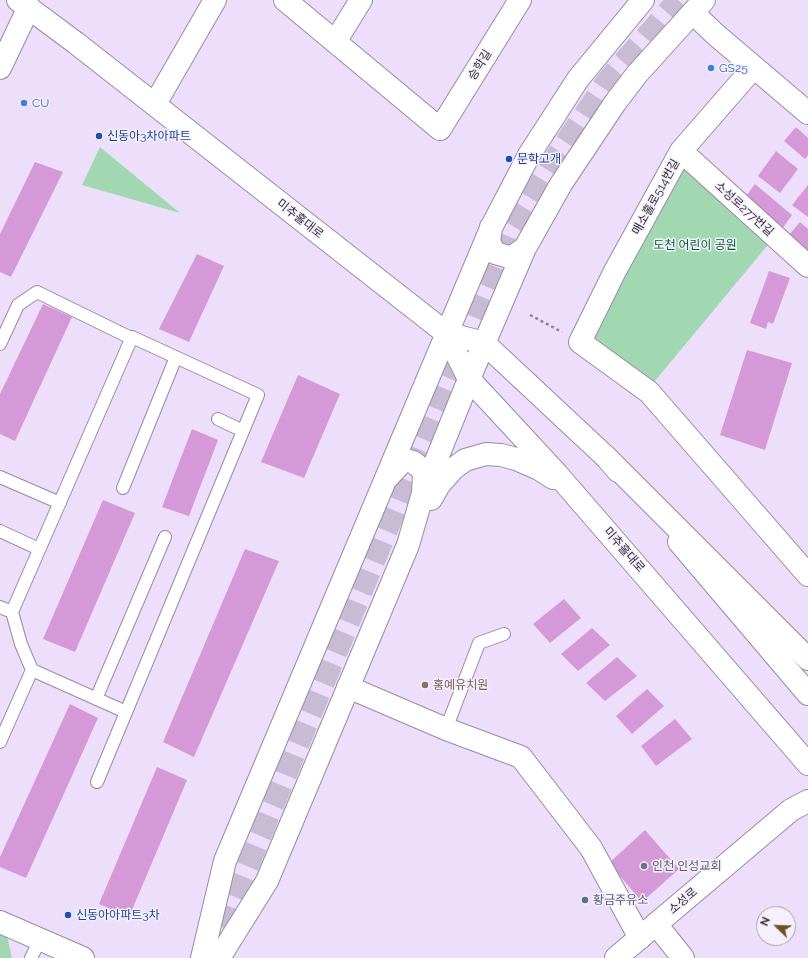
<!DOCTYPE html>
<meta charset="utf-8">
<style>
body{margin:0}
#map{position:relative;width:808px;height:958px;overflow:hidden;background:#eddffb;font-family:Raleway,sans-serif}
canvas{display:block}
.north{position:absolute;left:756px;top:906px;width:40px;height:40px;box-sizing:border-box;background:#f5f0fb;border:1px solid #a7a2ad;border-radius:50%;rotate:293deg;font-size:11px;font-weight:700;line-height:16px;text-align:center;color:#332d38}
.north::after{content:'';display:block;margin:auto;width:14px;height:18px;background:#6e5125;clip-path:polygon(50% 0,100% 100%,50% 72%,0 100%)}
</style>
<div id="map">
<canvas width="808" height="958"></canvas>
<div class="north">N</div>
</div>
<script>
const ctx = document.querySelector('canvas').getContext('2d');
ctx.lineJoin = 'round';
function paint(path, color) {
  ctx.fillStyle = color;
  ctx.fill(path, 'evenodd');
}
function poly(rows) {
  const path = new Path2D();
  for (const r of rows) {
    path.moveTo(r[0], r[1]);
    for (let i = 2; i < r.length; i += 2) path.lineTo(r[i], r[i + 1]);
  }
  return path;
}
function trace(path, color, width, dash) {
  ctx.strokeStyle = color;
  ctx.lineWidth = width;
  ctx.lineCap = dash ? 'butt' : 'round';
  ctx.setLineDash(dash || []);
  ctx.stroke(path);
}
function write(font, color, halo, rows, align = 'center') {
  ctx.font = font + ' Raleway,"Noto Sans KR",sans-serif';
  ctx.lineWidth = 3;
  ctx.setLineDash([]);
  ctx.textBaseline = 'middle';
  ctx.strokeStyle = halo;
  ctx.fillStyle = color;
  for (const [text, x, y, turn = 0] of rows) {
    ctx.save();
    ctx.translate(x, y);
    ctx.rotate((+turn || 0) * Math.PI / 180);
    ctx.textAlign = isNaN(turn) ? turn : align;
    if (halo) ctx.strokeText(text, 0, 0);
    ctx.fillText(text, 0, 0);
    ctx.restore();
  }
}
const green = poly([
 [100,147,180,213,82,185],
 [681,153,772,240,650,387,583,341],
 [0,933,7,936,12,958,0,958]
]);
const building = poly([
 [796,127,808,138,808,155,805,159,784,141],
 [776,151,798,169,780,193,758,176],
 [35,162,63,172,11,277,0,272,0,234],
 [755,184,792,215,782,229,746,196],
 [808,185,808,217,792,205],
 [800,222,808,229,808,252,789,235],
 [197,254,224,266,189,342,159,329],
 [769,271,790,278,773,324,768,322,766,329,750,323],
 [43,304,72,317,15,441,0,434,0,394],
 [747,350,792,363,765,450,720,435],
 [298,375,340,394,304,478,261,462],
 [192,429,218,440,189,516,162,507],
 [103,500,135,513,75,652,43,639],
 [245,549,279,561,194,757,163,742],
 [564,599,581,618,550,643,533,624],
 [592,628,610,645,578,671,561,654],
 [617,657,637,676,605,701,586,683],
 [647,689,664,706,632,734,616,716],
 [70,704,98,718,26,878,0,867,0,857],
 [675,719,692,739,656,766,641,746],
 [157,767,187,780,129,917,99,904],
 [645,830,679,869,642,902,609,863]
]);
const secondaryTunnel = poly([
 [210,958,510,232,556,157,607,81,678,0]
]);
const path = poly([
 [530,315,562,332]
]);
const service = poly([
 [0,344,18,305,37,292,131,338],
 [218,419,243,431],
 [0,477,60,503],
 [123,488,176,357],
 [0,531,39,549],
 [0,607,12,612],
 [32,670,126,712],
 [96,699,165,537],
 [446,729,479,643,504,634],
 [0,742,32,670,21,644,12,612,132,337,258,395,97,782],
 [31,958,40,940]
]);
const minor = poly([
 [285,0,440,129,520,0],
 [693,13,715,34,808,113],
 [335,42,361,0],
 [754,67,681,151,615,271,580,342,649,392,808,575],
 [0,68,29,7],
 [155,104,215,0],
 [681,151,808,266],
 [348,687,446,729,521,757,591,848,640,938],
 [0,922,83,958],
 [656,924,683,958]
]);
const tertiary = poly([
 [616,958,791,810,808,801]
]);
const secondary = poly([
 [18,0,76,43,446,333,484,343,606,457,618,471],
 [491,227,489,242,495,253,509,257,514,256,525,248],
 [446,333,469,379,557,474,808,764],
 [388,477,402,462,406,460,413,462,422,469,424,473,423,493],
 [431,499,439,485,453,469,465,460,486,454,501,455,516,459,539,469,553,478],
 [679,542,808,694],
 [202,958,225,861,492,226,529,155,578,79,643,0],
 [219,958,267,881,408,545,423,493,469,379,525,248,561,184,615,103,637,74,704,0]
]);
const motorway = poly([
 [606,457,808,659]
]);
const markers = [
 [711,68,4,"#3f7fe0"],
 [24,103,4,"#3f7fe0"],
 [99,136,4,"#1a4fb4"],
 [509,159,4,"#1a4fb4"],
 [425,685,4,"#8d6e63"],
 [644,866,4,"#6b7280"],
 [585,900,4,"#5c6f8a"],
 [68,915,4,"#1a4fb4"]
];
const streetNames = [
 ["승학길",480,65,-58],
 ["매소홀로514번길",656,197,-61],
 ["소성로277번길",744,209,42],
 ["미추홀대로",300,219,38],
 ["미추홀대로",624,550,49],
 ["소성로",683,901,-40]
];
const shopNames = [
 ["GS25",719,68],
 ["CU",32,103]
];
const transitNames = [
 ["신동아3차아파트",107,136],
 ["문학고개",517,159],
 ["신동아아파트3차",76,915]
];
const parkNames = [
 ["도천 어린이 공원",695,245]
];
const educationNames = [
 ["홍예유치원",433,685]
];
const worshipNames = [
 ["인천 인성교회",652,866]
];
const serviceNames = [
 ["황금주유소",593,900]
];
paint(green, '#a1d8b1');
paint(building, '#d699d7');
trace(secondaryTunnel, '#c8bbd4', 22, [22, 11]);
trace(service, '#988ba5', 14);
trace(minor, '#988ba5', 24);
trace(tertiary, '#988ba5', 24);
trace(secondary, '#988ba5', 24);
trace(motorway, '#988ba5', 24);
trace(path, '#90869a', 2.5, [3, 3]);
trace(service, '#fff', 12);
trace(minor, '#fff', 22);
trace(tertiary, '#fff', 22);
trace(secondary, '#fff', 22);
trace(motorway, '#fff', 22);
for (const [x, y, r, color] of markers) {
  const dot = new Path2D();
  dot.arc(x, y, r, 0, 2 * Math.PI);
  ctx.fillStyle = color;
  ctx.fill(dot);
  trace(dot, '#f5f0fb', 1.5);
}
write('12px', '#332d38', '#f5f0fb', streetNames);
write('12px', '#366cbe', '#f5f0fb', shopNames, 'left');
write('12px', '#164399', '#f5f0fb', transitNames, 'left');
write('12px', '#006132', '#f5f0fb', parkNames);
write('12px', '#785e54', '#f5f0fb', educationNames, 'left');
write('12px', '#5b616d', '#f5f0fb', worshipNames, 'left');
write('12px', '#4e5e75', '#f5f0fb', serviceNames, 'left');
</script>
